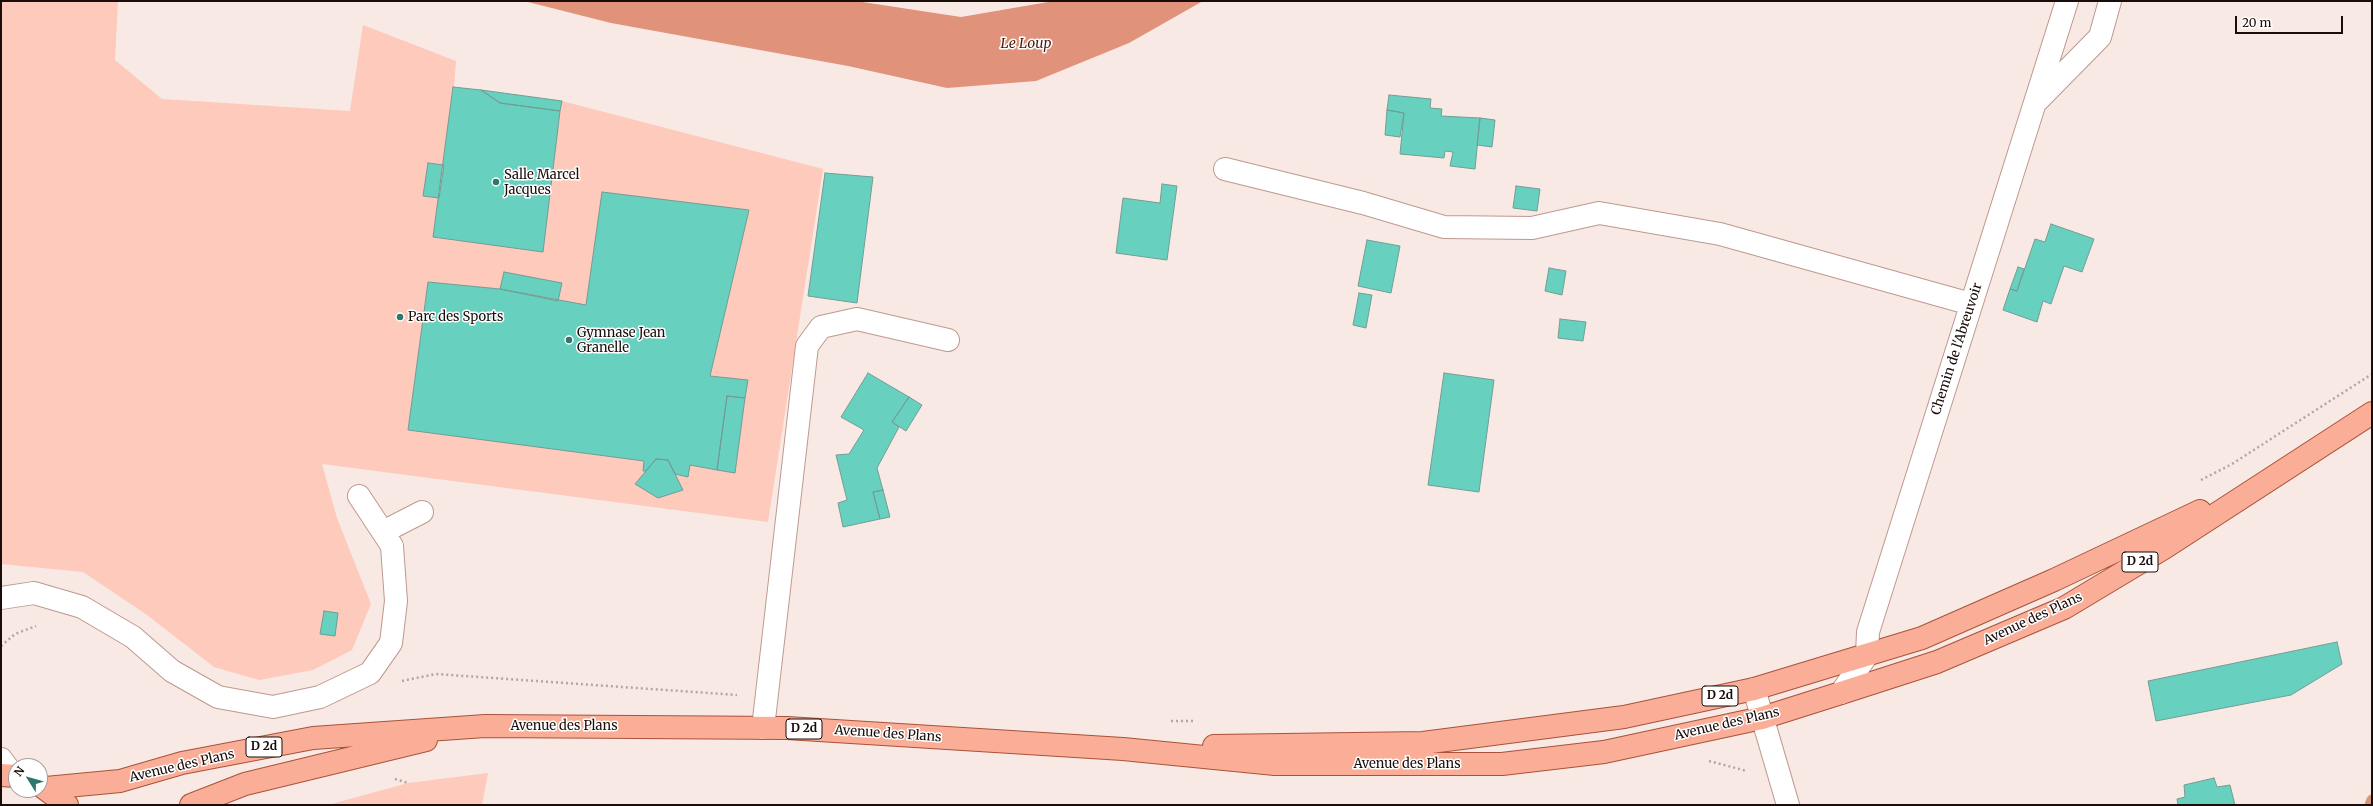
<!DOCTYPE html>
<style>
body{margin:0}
#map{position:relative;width:2373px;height:806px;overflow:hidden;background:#f9e9e4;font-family:Merriweather,serif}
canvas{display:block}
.frame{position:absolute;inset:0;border:2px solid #190c09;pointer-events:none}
.north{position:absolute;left:8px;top:758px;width:40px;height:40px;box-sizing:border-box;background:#fff;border:1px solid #a39e9d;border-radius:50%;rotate:307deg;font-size:11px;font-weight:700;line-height:16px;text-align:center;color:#190c09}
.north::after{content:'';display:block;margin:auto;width:14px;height:18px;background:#31766c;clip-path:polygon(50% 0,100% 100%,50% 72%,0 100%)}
.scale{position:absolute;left:2235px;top:16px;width:108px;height:18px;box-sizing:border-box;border:2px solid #190c09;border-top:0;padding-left:5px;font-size:12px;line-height:14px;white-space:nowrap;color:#190c09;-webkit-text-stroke:3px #fff;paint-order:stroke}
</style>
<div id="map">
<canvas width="2373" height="806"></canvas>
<div class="frame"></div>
<div class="north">N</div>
<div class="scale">20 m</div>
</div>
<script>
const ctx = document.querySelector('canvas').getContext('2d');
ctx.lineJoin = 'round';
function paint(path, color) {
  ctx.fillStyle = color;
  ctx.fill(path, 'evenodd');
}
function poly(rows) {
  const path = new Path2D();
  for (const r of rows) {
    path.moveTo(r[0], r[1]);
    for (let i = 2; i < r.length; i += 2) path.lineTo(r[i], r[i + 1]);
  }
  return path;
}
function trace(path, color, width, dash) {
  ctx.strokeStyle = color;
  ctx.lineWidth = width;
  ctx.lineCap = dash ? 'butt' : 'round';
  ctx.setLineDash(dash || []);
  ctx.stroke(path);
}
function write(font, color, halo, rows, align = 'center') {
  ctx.font = font + ' Merriweather,serif';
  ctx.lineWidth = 3;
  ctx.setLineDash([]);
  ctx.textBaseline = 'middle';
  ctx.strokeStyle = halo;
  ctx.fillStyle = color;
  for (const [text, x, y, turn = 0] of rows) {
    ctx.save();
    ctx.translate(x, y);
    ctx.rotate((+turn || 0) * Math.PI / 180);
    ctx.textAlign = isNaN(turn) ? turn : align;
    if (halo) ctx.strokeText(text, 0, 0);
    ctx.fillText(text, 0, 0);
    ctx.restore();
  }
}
const green = poly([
 [1,1,118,1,115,60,162,99,350,111,363,25,456,61,454,87,562,101,823,169,768,522,322,464,337,518,371,604,352,650,313,670,259,680,214,667,147,615,83,572,1,564],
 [488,773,482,805,328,805,408,783]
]);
const water = poly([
 [524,1,856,1,961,17,1054,1,1203,1,1129,43,1036,81,947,88,848,66,611,23]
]);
const stream = poly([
 [2370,805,2372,800]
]);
const building = poly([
 [453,87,481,90,500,103,560,111,543,252,433,237,453,87],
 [481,90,562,101,560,111,500,103,481,90],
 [1389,95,1431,99,1430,108,1442,109,1441,116,1480,118,1475,169,1450,166,1453,152,1445,151,1444,158,1400,154,1404,113,1387,110,1389,95],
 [1387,110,1404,113,1400,137,1385,135,1387,110],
 [1480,118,1495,120,1492,147,1477,145,1480,118],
 [428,163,444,165,439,198,423,196,428,163],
 [825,173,873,177,857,303,808,296,825,173],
 [1162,184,1177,186,1167,260,1116,253,1123,198,1160,203,1162,184],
 [1516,186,1540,189,1537,211,1513,208,1516,186],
 [602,192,749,210,710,376,748,380,745,398,727,396,717,470,690,465,688,477,675,474,668,460,656,459,646,471,643,471,644,461,408,430,428,282,500,289,586,305,602,192],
 [2051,224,2094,239,2082,272,2064,266,2051,304,2043,301,2037,322,2003,310,2010,289,2017,291,2035,239,2045,242,2051,224],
 [1367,240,1400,246,1391,293,1358,286,1367,240],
 [2018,267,2024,269,2017,291,2010,289,2018,267],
 [1549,268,1566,271,1562,295,1545,291,1549,268],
 [504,272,562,283,558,301,500,289,504,272],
 [1359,293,1372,295,1366,328,1353,325,1359,293],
 [1560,319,1586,322,1583,341,1558,338,1560,319],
 [868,373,909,397,892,422,899,427,877,468,883,490,873,492,880,519,843,527,838,503,847,500,836,455,849,454,864,430,841,417,868,373],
 [1444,373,1494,380,1479,492,1428,485,1444,373],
 [727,396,745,398,735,473,717,470,727,396],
 [909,397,922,405,906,431,892,422,909,397],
 [656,459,668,460,683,490,658,498,635,484,656,459],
 [883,490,890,517,880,519,873,492,883,490],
 [324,611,338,613,335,636,320,634,324,611],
 [2337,642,2342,664,2291,695,2156,721,2148,681,2337,642],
 [2214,778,2217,787,2230,785,2235,805,2178,805,2177,799,2185,797,2184,785,2214,778]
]);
const path = poly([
 [2201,480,2232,464,2372,374],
 [1,646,15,634,36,626],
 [402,681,436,674,737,695],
 [1171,721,1196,721],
 [1709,761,1747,771],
 [395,779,408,783]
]);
const minor = poly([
 [2038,100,2100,37,2110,1],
 [1225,169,1363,203,1444,227,1532,228,1599,213,1720,234,1971,304],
 [383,532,422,512],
 [1,598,34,593,82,607,133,637,172,671,218,697,273,707,320,697,370,673,391,643,396,601,392,546,359,496],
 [1754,689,1788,805],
 [1841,693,1867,655,1868,632,2067,1],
 [763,728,807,346,821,327,857,319,948,340],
 [1,759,14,776]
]);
const major = poly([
 [1214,746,1423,743,1624,717,1754,689,1922,638,2054,580,2200,511],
 [1,775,16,776],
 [40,785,67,805],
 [46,788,120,781,182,763,313,738,485,726,787,728,1123,749,1275,764,1502,764,1604,752,1762,718,1841,693,1937,662,2064,608,2164,548,2372,413],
 [191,805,245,784,426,740]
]);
const markers = [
 [496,182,4,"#31766c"],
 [400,317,4,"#31766c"],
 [569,340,4,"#31766c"]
];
const shields = [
 [2140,562,36],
 [1720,696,36],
 [804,729,36],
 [264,747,36]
];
const shieldNames = [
 ["D 2d",2140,562],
 ["D 2d",1720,696],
 ["D 2d",804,729],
 ["D 2d",264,747]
];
const poiNames = [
 ["Salle Marcel",504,175],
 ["Jacques",504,190],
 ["Parc des Sports",408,317],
 ["Gymnase Jean",577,333],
 ["Granelle",577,348]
];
const streetNames = [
 ["Chemin de l'Abreuvoir",1957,349,-72],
 ["Avenue des Plans",2033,619,-25],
 ["Avenue des Plans",1727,724,-13],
 ["Avenue des Plans",564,726],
 ["Avenue des Plans",888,734,4],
 ["Avenue des Plans",1407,764],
 ["Avenue des Plans",182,766,-13]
];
const waterNames = [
 ["Le Loup",1026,44]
];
paint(green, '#fdcabb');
paint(water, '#e0927b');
trace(stream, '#e0927b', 11);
paint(building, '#67d0bf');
trace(building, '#729d95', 1);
trace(minor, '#be998d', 24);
trace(major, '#a95239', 24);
trace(path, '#b4a5a1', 2.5, [2, 3]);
trace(minor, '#fff', 22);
trace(major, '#faae98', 22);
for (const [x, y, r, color] of markers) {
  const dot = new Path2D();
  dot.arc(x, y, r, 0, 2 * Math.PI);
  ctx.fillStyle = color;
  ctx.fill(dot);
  trace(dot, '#fff', 1.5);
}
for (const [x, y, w] of shields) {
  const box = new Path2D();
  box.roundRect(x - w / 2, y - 10, w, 20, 3);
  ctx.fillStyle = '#fff';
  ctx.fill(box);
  trace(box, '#190c09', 1);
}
write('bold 12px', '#190c09', null, shieldNames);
write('13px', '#190c09', '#fff', poiNames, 'left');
write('13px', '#190c09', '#fff', streetNames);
write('italic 14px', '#491809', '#fff', waterNames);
</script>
